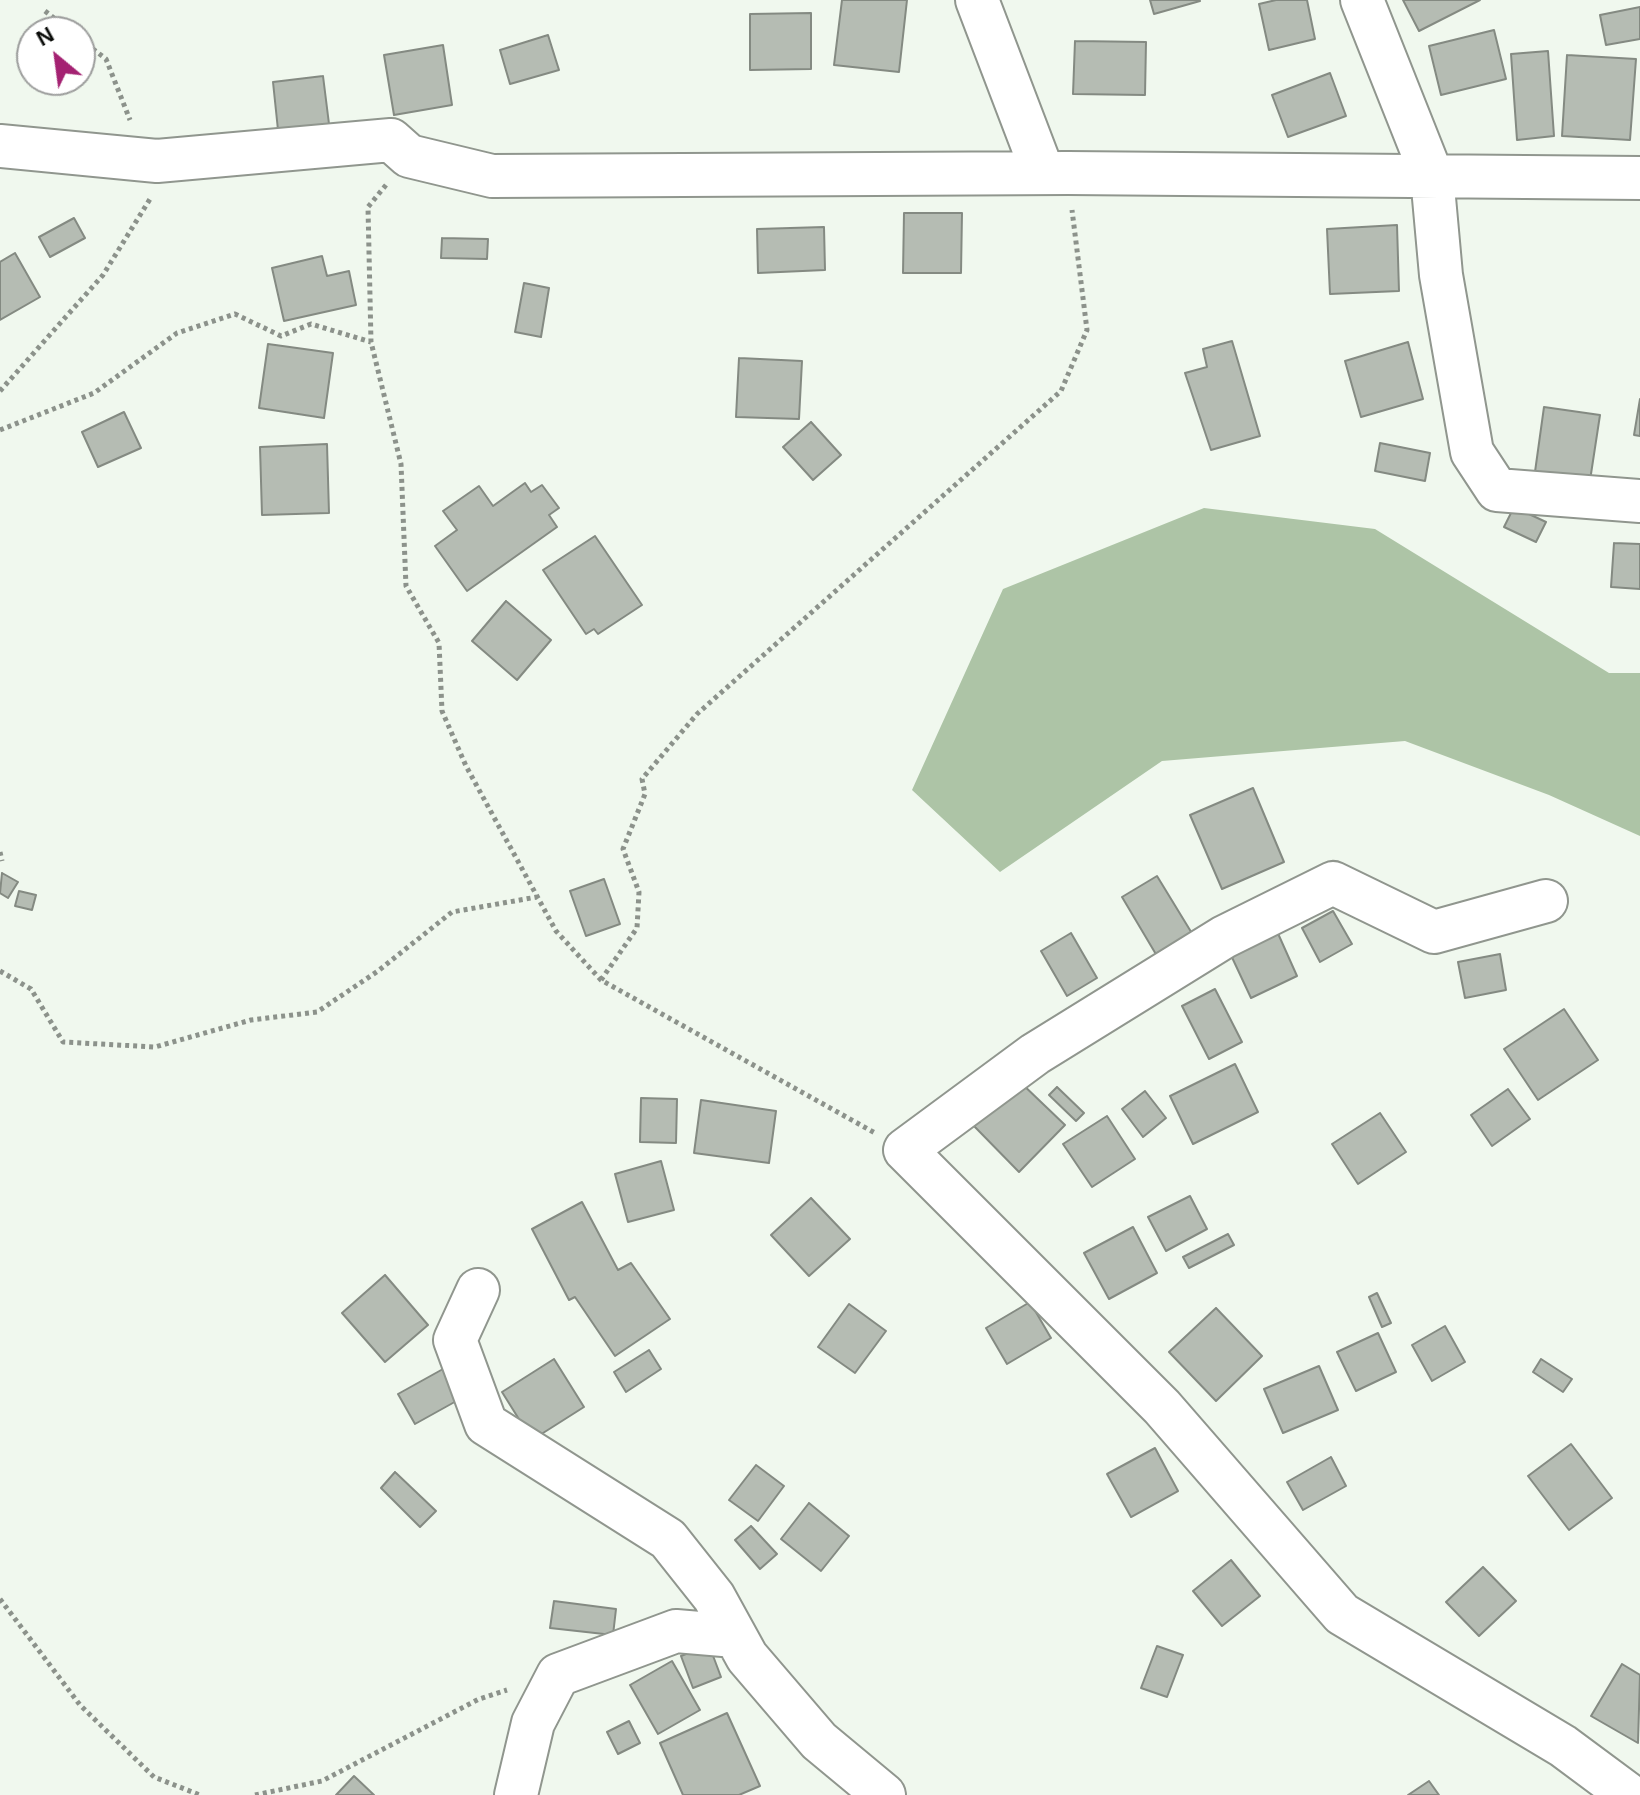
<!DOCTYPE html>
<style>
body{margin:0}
#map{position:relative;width:1640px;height:1795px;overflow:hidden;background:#f0f8ee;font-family:Helvetica,sans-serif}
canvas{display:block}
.north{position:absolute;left:16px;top:16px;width:80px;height:80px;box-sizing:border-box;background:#fff;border:2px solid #9d9e9d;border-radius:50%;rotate:331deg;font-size:22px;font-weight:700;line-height:32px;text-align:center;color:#0b0d0a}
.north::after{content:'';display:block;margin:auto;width:28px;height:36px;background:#a42272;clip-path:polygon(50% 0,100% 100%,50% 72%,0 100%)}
</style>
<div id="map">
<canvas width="1640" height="1795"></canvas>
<div class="north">N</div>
</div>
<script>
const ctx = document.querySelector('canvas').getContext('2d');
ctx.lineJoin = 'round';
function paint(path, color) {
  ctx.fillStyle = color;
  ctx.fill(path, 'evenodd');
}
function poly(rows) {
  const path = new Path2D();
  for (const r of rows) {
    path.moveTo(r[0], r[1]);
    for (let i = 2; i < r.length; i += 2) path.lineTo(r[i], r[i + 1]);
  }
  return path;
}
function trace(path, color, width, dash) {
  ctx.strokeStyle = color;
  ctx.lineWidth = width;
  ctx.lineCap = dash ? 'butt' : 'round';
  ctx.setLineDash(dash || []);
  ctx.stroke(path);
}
const forest = poly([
 [1204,508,1375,529,1609,673,1640,673,1640,836,1549,795,1405,741,1162,761,1000,872,912,790,1003,589]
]);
const building = poly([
 [842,0,907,0,899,72,834,65,842,0],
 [1150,0,1199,0,1200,1,1154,14,1150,0],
 [1276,0,1307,0,1315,39,1269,50,1259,4,1276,0],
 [1403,0,1480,0,1419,31,1403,0],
 [1640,7,1640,39,1606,45,1600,15,1640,7],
 [811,13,811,69,750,70,750,14,811,13],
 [1494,30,1506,79,1441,95,1429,46,1494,30],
 [548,35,559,70,510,84,500,50,548,35],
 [1075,41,1146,42,1145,95,1073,94,1075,41],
 [443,45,452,105,394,115,384,55,443,45],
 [1548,51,1554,136,1517,140,1511,54,1548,51],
 [1567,55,1636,59,1630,140,1562,136,1567,55],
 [1330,73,1346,116,1288,137,1272,95,1330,73],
 [323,76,329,124,278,130,273,82,323,76],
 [904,213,962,213,961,273,903,273,904,213],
 [74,218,85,238,50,257,39,237,74,218],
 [1397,225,1399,291,1330,294,1327,229,1397,225],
 [824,227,825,270,758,273,757,229,824,227],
 [442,238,488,239,487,259,441,258,442,238],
 [15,253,40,297,0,320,0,262,15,253],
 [322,256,327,276,349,271,356,305,284,321,272,268,322,256],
 [524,283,549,288,541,337,515,332,524,283],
 [1232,341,1260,436,1211,450,1185,373,1207,367,1203,349,1232,341],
 [1408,342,1423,399,1361,417,1345,361,1408,342],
 [268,344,333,353,324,418,259,408,268,344],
 [739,358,802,361,799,419,736,417,739,358],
 [1640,399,1640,436,1634,435,1640,399],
 [1544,407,1600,415,1589,487,1534,479,1544,407],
 [124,412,141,448,98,467,82,432,124,412],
 [811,422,841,455,813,480,783,447,811,422],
 [1380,443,1430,453,1425,481,1375,471,1380,443],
 [327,444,329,513,262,515,260,447,327,444],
 [525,483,531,492,542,485,559,508,549,515,557,527,467,591,435,546,457,530,443,511,479,486,493,506,525,483],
 [1514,507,1546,522,1536,542,1504,527,1514,507],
 [595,536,642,605,598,634,594,629,586,634,543,570,595,536],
 [1614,543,1640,544,1640,589,1611,587,1614,543],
 [506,601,551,640,517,680,472,641,506,601],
 [1253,788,1284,862,1222,889,1190,815,1253,788],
 [2,873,18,882,8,898,0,893,2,873],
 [1157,876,1193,935,1157,956,1122,897,1157,876],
 [604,879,620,924,586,936,570,891,604,879],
 [19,891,36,895,32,910,15,906,19,891],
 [1333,911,1352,944,1320,962,1302,928,1333,911],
 [1276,929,1297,976,1251,998,1229,951,1276,929],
 [1071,933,1097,978,1067,996,1041,951,1071,933],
 [1500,954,1506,990,1465,998,1458,962,1500,954],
 [1215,989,1242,1042,1209,1059,1182,1006,1215,989],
 [1564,1009,1598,1060,1538,1100,1504,1049,1564,1009],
 [1235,1064,1258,1112,1193,1144,1170,1096,1235,1064],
 [1018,1080,1065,1125,1019,1172,973,1125,1018,1080],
 [1057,1087,1084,1113,1076,1121,1049,1095,1057,1087],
 [1508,1089,1530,1119,1492,1146,1471,1115,1508,1089],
 [1145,1091,1166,1118,1143,1137,1122,1109,1145,1091],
 [641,1098,677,1099,676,1143,640,1142,641,1098],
 [701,1100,776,1111,769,1163,694,1153,701,1100],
 [1380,1113,1406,1152,1358,1184,1332,1144,1380,1113],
 [1107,1116,1135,1159,1092,1187,1063,1144,1107,1116],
 [661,1161,674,1210,628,1222,615,1174,661,1161],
 [1190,1196,1207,1229,1166,1251,1148,1217,1190,1196],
 [811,1198,850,1239,809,1276,771,1235,811,1198],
 [582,1202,618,1270,631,1263,670,1319,615,1356,575,1297,569,1300,532,1229,582,1202],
 [1133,1227,1157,1273,1109,1299,1084,1253,1133,1227],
 [1228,1234,1234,1245,1189,1268,1183,1257,1228,1234],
 [385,1275,428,1325,385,1362,342,1313,385,1275],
 [1377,1293,1391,1323,1382,1327,1369,1297,1377,1293],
 [1030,1302,1051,1338,1007,1364,986,1328,1030,1302],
 [849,1304,886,1331,855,1373,818,1347,849,1304],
 [1216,1308,1262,1356,1216,1401,1169,1352,1216,1308],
 [1445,1326,1465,1362,1432,1381,1412,1345,1445,1326],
 [1378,1333,1396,1372,1356,1391,1337,1352,1378,1333],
 [649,1350,661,1369,626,1392,614,1372,649,1350],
 [554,1359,584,1407,532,1440,502,1392,554,1359],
 [1541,1359,1572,1379,1563,1392,1533,1372,1541,1359],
 [1319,1366,1338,1410,1283,1433,1264,1389,1319,1366],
 [443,1369,460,1399,415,1424,398,1394,443,1369],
 [1571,1444,1612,1498,1569,1530,1528,1476,1571,1444],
 [1155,1448,1178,1491,1131,1517,1107,1474,1155,1448],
 [1331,1457,1346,1486,1303,1510,1287,1482,1331,1457],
 [756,1465,784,1486,758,1521,729,1500,756,1465],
 [395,1472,436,1511,420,1527,381,1488,395,1472],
 [809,1503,849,1536,821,1571,781,1539,809,1503],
 [751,1526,777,1554,760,1569,735,1540,751,1526],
 [1231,1560,1260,1596,1222,1626,1193,1591,1231,1560],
 [1483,1567,1516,1601,1479,1636,1446,1602,1483,1567],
 [554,1601,616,1609,613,1635,550,1628,554,1601],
 [709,1645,721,1677,693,1688,681,1656,709,1645],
 [1157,1646,1183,1655,1167,1697,1141,1688,1157,1646],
 [672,1661,700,1710,658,1734,630,1685,672,1661],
 [1622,1664,1640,1675,1638,1743,1591,1716,1622,1664],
 [727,1713,760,1786,739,1795,683,1795,660,1743,727,1713],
 [629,1721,640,1743,618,1754,607,1732,629,1721],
 [354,1776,374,1795,336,1795,354,1776],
 [1429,1781,1439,1795,1408,1795,1429,1781]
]);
const path = poly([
 [45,11,72,32],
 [80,39,106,59,130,120],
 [386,185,368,207,371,342,401,464,406,586,439,643,442,711,466,766,556,931,601,980,875,1133],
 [0,391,103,275,150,199],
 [0,430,94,393,177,333,235,314,281,336,311,324,371,342],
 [0,852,2,861],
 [0,971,31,989,63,1042,155,1047,251,1020,317,1012,378,971,452,912,537,897],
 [601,980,637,928,639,892,623,849,645,794,642,779,697,714,1061,391,1087,330,1072,210],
 [0,1599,80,1705,154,1777,200,1795],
 [255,1795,322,1781,479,1699,507,1690]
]);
const minor = poly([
 [977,0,1043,173],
 [1362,0,1432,176,1441,275,1472,452,1497,490,1640,501],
 [0,146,157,161,391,140,409,156,492,176,1068,173,1640,178],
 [1546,901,1434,932,1333,883,1224,937,1035,1054,905,1150,1162,1407,1342,1614,1563,1746,1629,1795],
 [478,1290,455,1340,486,1424,668,1539,714,1597,747,1657,819,1741,884,1795],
 [516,1795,533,1723,558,1675,676,1631,735,1636]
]);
paint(forest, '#adc4a6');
paint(building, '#b5bcb3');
trace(building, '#848a82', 2);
trace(minor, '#90968e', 46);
trace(path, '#8c928b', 5, [4, 4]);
trace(minor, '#fff', 42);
</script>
